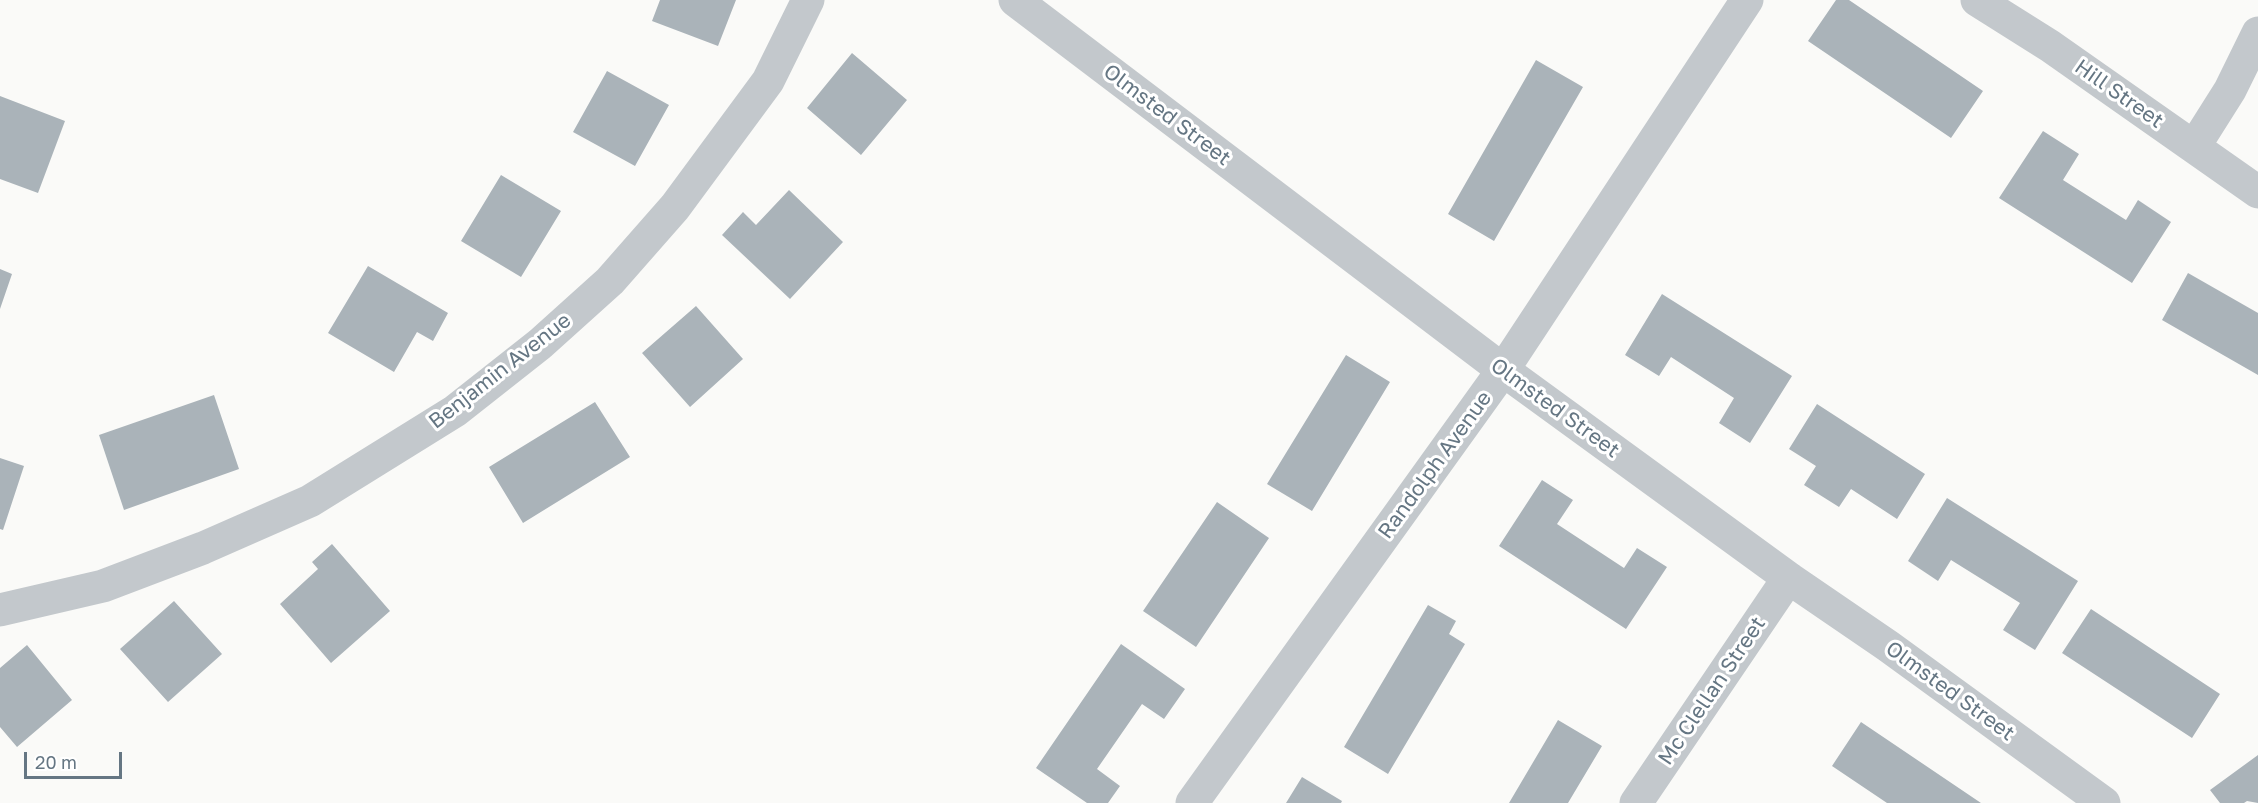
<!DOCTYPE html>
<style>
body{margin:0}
#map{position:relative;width:2258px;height:803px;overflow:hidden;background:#fafaf8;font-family:"Golos Text",sans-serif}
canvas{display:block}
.scale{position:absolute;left:24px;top:752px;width:98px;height:27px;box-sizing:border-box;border:3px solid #657683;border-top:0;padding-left:8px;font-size:18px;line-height:21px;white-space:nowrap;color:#657683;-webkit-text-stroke:4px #fff;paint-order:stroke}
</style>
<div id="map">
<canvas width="2258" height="803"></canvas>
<div class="scale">20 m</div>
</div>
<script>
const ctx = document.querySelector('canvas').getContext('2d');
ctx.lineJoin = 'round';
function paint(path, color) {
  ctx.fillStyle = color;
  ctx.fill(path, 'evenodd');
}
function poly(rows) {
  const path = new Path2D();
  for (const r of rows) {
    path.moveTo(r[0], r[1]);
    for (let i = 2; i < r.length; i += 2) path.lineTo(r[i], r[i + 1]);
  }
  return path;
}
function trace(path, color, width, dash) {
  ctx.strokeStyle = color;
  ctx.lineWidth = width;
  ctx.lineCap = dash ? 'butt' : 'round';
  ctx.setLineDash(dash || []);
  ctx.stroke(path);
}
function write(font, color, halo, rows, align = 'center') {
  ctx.font = font + ' "Golos Text",sans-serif';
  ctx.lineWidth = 6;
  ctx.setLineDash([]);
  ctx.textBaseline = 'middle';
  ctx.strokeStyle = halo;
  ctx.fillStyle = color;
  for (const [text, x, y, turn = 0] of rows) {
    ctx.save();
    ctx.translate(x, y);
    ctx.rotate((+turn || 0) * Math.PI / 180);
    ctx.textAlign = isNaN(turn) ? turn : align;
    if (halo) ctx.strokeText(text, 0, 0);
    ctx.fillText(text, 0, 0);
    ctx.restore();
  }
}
const building = poly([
 [660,0,736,0,718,46,652,21],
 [1836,0,1849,0,1983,91,1951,138,1808,41],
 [852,53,907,100,861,155,807,108],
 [1536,60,1583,87,1494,241,1448,214],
 [607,71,669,105,635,166,573,132],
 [0,96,65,121,38,193,0,179],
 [2043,131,2079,154,2063,180,2126,220,2138,200,2171,222,2132,283,1999,198],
 [501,175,561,211,521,277,461,241],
 [789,190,843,242,790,299,722,235,743,212,756,225],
 [368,266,448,313,433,341,417,332,394,372,328,333],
 [0,269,12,274,0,309],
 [2188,273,2258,313,2258,375,2162,320],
 [1662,294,1792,376,1750,443,1719,423,1734,398,1671,357,1659,376,1625,355],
 [696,306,743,359,690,407,642,353],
 [1346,355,1390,382,1312,511,1267,484],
 [214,395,239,469,124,510,99,435],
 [595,402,630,457,523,523,489,467],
 [1817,404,1925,474,1897,519,1851,489,1839,507,1804,485,1816,466,1789,449],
 [0,458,24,466,3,530,0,529],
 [1542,480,1573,500,1557,524,1624,568,1637,548,1667,567,1626,629,1499,546],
 [1947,498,2078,581,2035,650,2003,630,2020,603,1951,560,1938,581,1908,561],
 [1217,502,1269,538,1196,647,1143,611],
 [332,544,390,611,331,663,280,604,318,569,312,562],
 [174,601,222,654,168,702,120,649],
 [1428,605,1456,621,1449,634,1465,644,1388,774,1344,747],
 [2091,609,2220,694,2192,738,2062,653],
 [1121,644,1185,689,1164,719,1142,704,1097,769,1120,786,1108,803,1087,803,1036,768],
 [27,645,72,700,17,747,0,727,0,668],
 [1558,720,1602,746,1568,803,1509,803],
 [1861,722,1981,803,1887,803,1832,766],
 [2258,755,2258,803,2247,801,2244,803,2220,803,2210,790],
 [1302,777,1342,801,1341,803,1286,803]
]);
const minor = poly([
 [1015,0,1503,370,1790,579,1888,646,2104,803],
 [1977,0,2050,46,2258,192],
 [2194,147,2230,90,2258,33],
 [0,610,103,586,203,548,310,501,455,411,540,344,610,281,675,207,768,81,808,0],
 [1192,803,1503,370,1747,0],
 [1636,803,1783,586,1790,579]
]);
const streetNames = [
 ["Hill Street",2119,94,35],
 ["Olmsted Street",1167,115,37],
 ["Benjamin Avenue",500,371,-38],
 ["Olmsted Street",1555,408,36],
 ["Randolph Avenue",1435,465,-54],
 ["Mc Clellan Street",1712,691,-56],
 ["Olmsted Street",1950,691,36]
];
paint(building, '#aab3b9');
trace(minor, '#c3c8cc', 33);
write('21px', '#657683', '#fff', streetNames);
</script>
